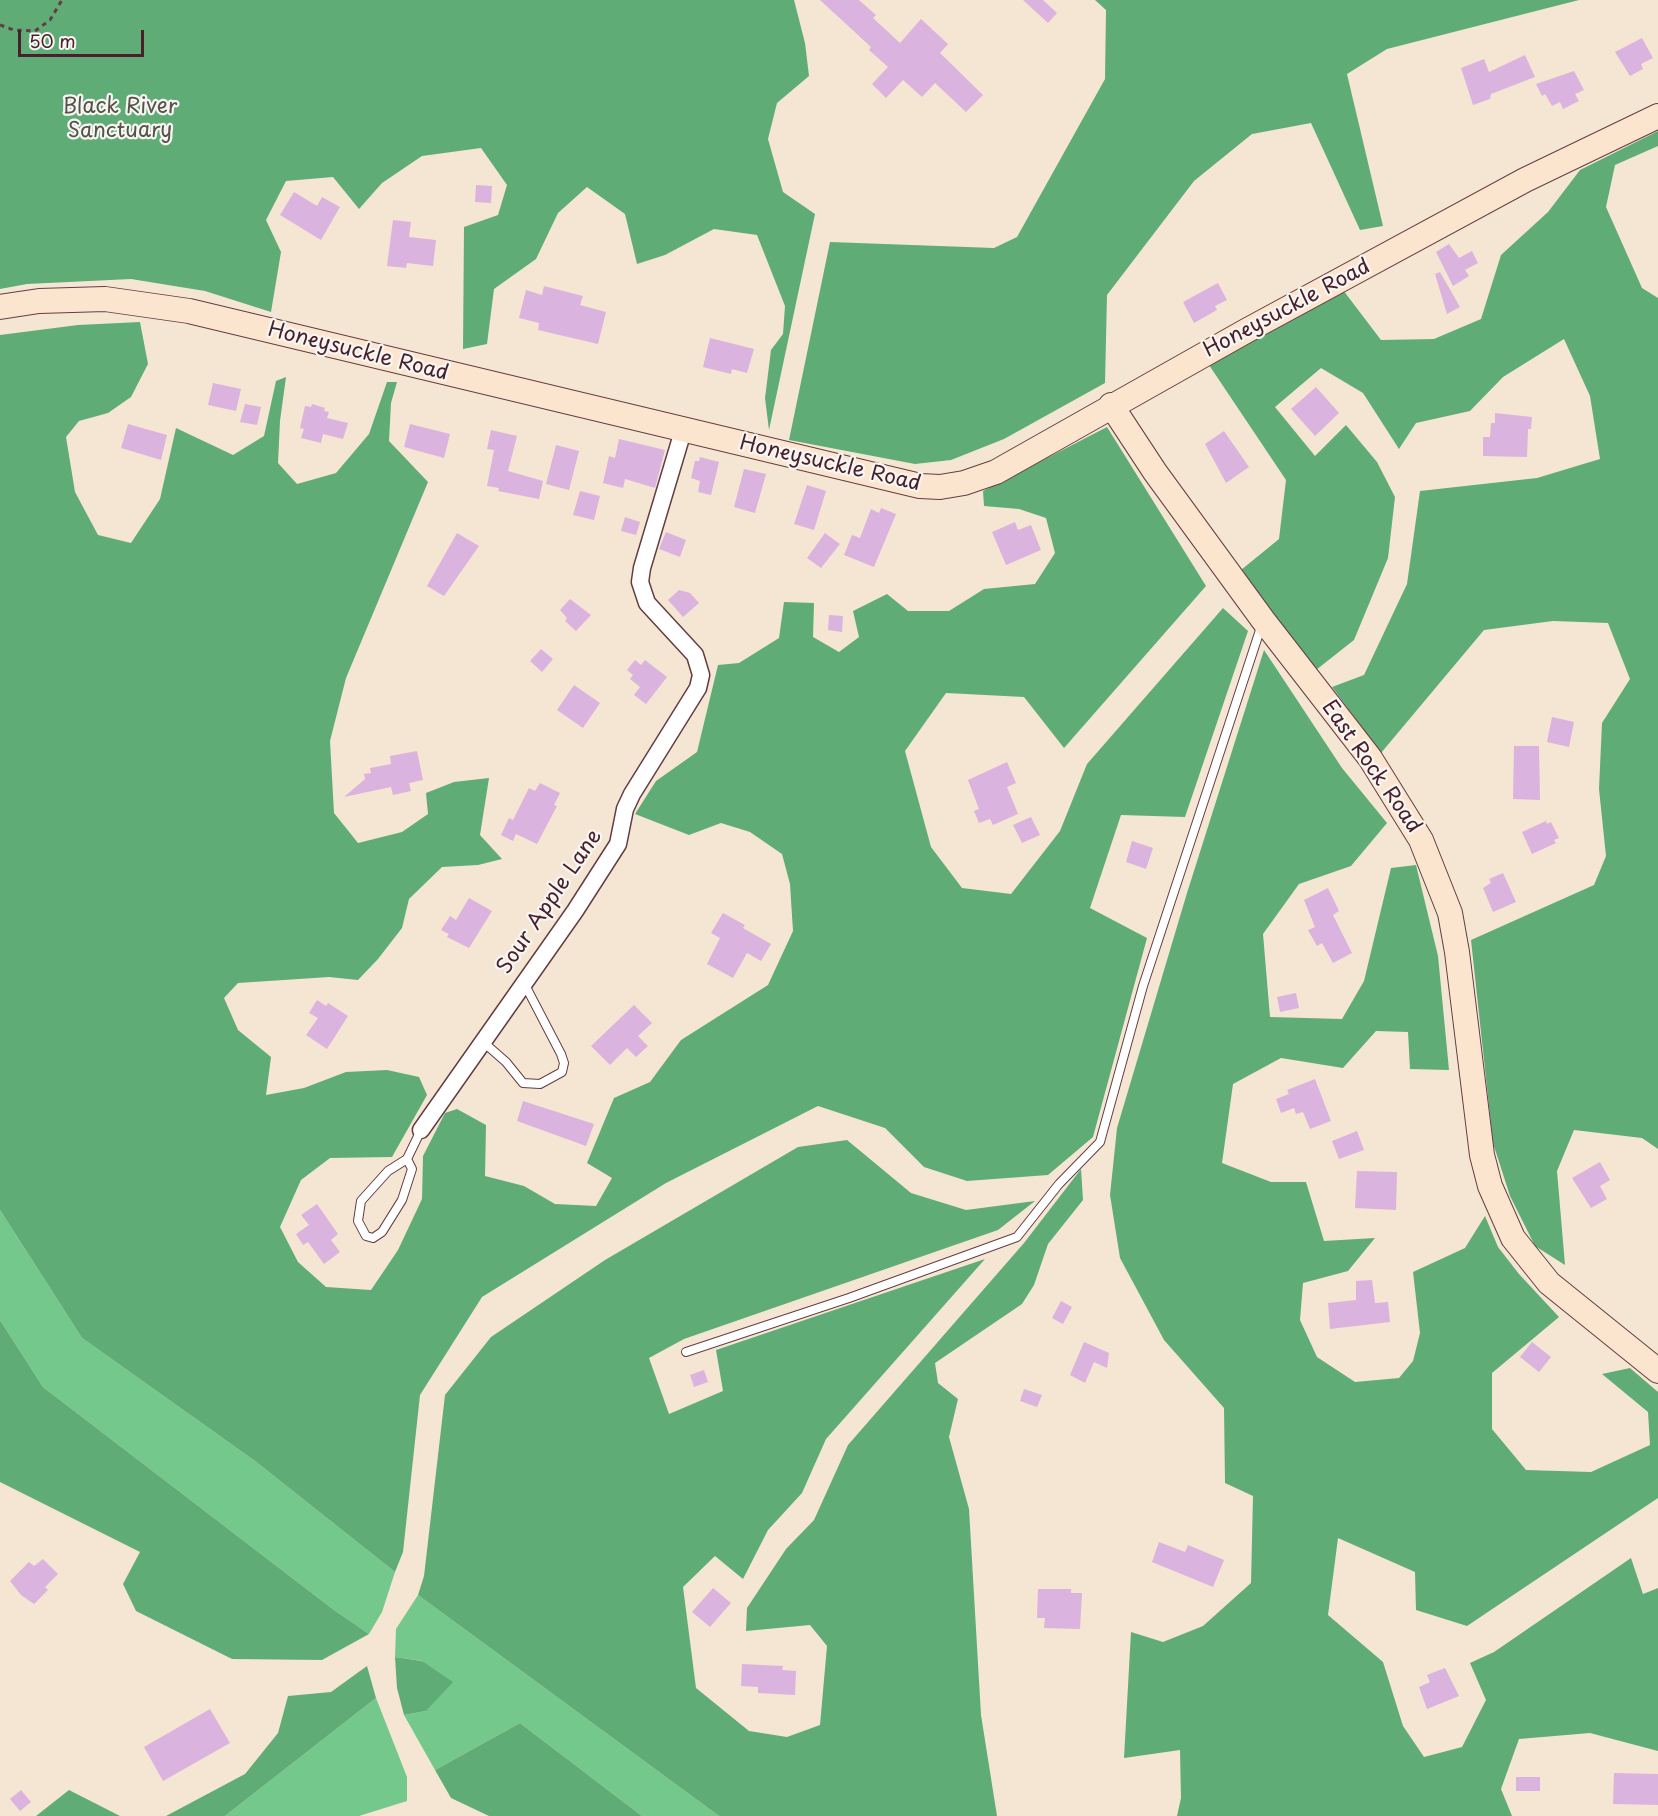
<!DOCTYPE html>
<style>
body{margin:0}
#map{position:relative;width:1658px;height:1816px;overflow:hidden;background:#f4e6d3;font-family:"Playpen Sans",sans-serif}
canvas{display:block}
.scale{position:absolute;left:18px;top:30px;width:126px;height:27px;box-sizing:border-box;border:3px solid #4a1f2b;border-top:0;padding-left:8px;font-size:18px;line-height:21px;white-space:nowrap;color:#4a1f2b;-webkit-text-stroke:4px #f6f6f2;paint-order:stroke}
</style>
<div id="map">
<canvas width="1658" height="1816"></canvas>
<div class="scale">50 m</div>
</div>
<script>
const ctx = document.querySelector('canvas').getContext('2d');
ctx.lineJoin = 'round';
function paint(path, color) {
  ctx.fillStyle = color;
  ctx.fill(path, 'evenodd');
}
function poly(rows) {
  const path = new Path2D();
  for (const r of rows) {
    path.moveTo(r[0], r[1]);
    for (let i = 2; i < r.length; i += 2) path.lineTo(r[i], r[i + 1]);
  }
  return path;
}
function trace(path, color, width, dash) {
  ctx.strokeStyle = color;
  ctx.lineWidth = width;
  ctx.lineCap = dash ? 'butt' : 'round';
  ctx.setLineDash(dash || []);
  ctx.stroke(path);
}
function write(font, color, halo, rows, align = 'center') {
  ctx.font = font + ' "Playpen Sans",sans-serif';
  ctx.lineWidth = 4.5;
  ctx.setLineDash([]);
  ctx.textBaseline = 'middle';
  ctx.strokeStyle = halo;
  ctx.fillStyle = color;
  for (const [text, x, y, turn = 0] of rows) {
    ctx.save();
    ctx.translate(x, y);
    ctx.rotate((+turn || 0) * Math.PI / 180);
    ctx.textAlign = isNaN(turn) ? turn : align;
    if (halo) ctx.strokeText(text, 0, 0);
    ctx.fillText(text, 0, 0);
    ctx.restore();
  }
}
const green = poly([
 [0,1210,82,1338,255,1461,395,1572,382,1612,369,1634,334,1610,43,1387,0,1320],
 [418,1595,719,1816,642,1816,520,1723,435,1770,404,1715,426,1711,423,1661,395,1657,396,1629],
 [376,1698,407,1777,407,1801,359,1816,225,1816]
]);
const forest = poly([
 [0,0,794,0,805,43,809,76,777,103,768,139,783,192,815,214,769,430,765,398,771,350,783,334,785,306,757,235,714,229,665,255,637,264,625,214,587,187,558,213,536,259,494,289,487,344,463,349,464,227,498,215,507,185,481,148,422,156,382,183,359,209,333,177,286,181,266,220,281,252,271,312,205,291,131,279,27,284,0,289],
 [1095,0,1579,0,1387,49,1347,74,1383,226,1360,230,1311,123,1252,134,1194,181,1107,295,1105,383,1004,439,951,460,915,464,789,440,830,242,994,248,1017,237,1105,79,1106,10],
 [1658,131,1658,146,1615,165,1606,207,1642,288,1658,298,1658,1149,1642,1138,1574,1130,1557,1171,1565,1265,1535,1246,1510,1196,1493,1143,1471,940,1594,885,1606,856,1599,789,1602,723,1630,679,1608,623,1553,621,1484,630,1381,753,1332,687,1364,675,1407,584,1420,491,1537,478,1600,459,1590,396,1564,339,1503,377,1470,411,1416,423,1399,449,1363,393,1321,368,1275,407,1315,456,1346,425,1377,462,1395,497,1388,558,1354,640,1316,670,1241,570,1279,539,1286,480,1209,365,1343,290,1381,340,1434,339,1481,319,1501,255,1548,212,1580,170],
 [140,322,148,364,131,397,108,413,79,421,66,437,75,492,98,535,131,543,160,499,176,428,233,455,264,436,276,381,286,377,280,421,278,463,297,484,336,473,369,434,387,382,397,382,391,403,389,441,428,482,346,678,330,741,334,813,358,843,402,832,428,814,426,793,454,782,489,778,480,835,502,859,478,865,442,867,409,899,402,928,378,959,358,980,329,977,238,983,224,998,238,1030,271,1057,266,1095,304,1088,346,1072,387,1070,419,1077,427,1095,392,1157,330,1158,301,1180,280,1227,298,1262,326,1287,371,1290,398,1250,422,1199,423,1156,445,1113,457,1109,486,1125,485,1176,524,1186,555,1204,596,1206,612,1178,587,1163,614,1098,650,1082,681,1040,768,985,793,931,790,884,782,854,750,832,721,823,689,835,635,814,656,781,697,752,718,665,739,663,779,638,784,602,814,603,813,637,839,652,859,637,853,611,887,594,908,611,949,611,984,589,1035,584,1055,553,1046,518,1019,509,984,506,983,491,1107,427,1206,586,1064,748,1024,697,946,693,905,751,931,847,962,888,1011,894,1060,831,1087,764,1223,608,1248,631,1185,817,1121,815,1090,908,1147,938,1093,1137,1048,1175,967,1181,924,1167,885,1128,818,1106,666,1183,482,1297,420,1395,403,1552,395,1572,255,1461,82,1338,0,1210,0,335,78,325],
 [1264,650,1342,768,1387,823,1351,866,1299,884,1263,934,1270,1017,1342,1019,1364,981,1391,868,1416,865,1438,956,1449,1070,1410,1069,1408,1032,1376,1031,1343,1068,1281,1058,1233,1084,1222,1163,1271,1182,1306,1182,1324,1241,1375,1238,1348,1271,1303,1283,1300,1320,1317,1357,1355,1382,1399,1378,1413,1361,1420,1333,1413,1272,1465,1248,1485,1216,1498,1247,1519,1274,1559,1317,1492,1373,1492,1429,1526,1470,1591,1472,1650,1445,1648,1412,1602,1374,1630,1368,1658,1392,1658,1498,1467,1626,1416,1610,1415,1572,1338,1538,1328,1615,1383,1662,1403,1726,1424,1757,1462,1747,1486,1700,1470,1663,1494,1652,1631,1558,1643,1594,1658,1588,1658,1751,1590,1733,1519,1739,1501,1789,1512,1816,1177,1816,1181,1798,1180,1750,1124,1758,1131,1632,1163,1642,1203,1626,1251,1583,1253,1496,1225,1483,1224,1408,1164,1340,1120,1258,1110,1195,1117,1128,1187,893],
 [847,1140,911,1193,966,1210,1035,1201,998,1230,684,1339,649,1358,669,1414,723,1391,716,1350,985,1259,826,1439,802,1493,768,1530,743,1579,715,1556,683,1587,696,1688,749,1731,787,1737,820,1725,827,1646,810,1625,746,1631,747,1608,786,1549,814,1520,848,1445,1024,1243,1081,1169,1083,1200,1048,1244,1034,1285,1022,1304,935,1363,938,1383,958,1399,949,1437,969,1509,981,1715,997,1816,719,1816,418,1595,424,1576,445,1395,491,1337,605,1260,798,1147],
 [0,1320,43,1387,334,1610,369,1634,322,1660,232,1659,136,1611,123,1584,140,1552,0,1482],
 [395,1657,422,1661,453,1682,426,1711,404,1715,397,1688],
 [367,1666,376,1698,225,1816,166,1816,245,1774,278,1733,288,1696,331,1692],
 [520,1723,642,1816,489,1816,451,1798,435,1770],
 [69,1790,120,1816,36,1816]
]);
const building = poly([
 [820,0,859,0,876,15,873,18,900,43,921,19,948,44,940,53,983,95,966,112,935,83,922,97,903,80,886,98,872,84,888,67,869,50,871,47],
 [1023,0,1043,0,1057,13,1048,23],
 [1642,38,1653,58,1641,64,1643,69,1630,76,1615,52],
 [1525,55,1535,77,1491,94,1490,99,1473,105,1461,68,1484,59,1489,72],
 [1574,71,1584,90,1575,94,1579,101,1563,109,1560,102,1552,106,1545,94,1542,96,1536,84],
 [476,185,492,186,491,203,475,202],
 [294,192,317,206,322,197,340,207,321,240,280,215],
 [393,220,411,222,409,237,436,240,433,266,407,263,406,268,387,266],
 [1449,244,1459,258,1472,251,1478,263,1465,270,1469,276,1453,286,1436,252],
 [1440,272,1460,307,1447,314,1435,274],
 [1218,283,1227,300,1215,306,1217,310,1194,323,1183,302],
 [544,286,583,296,580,305,606,312,598,344,538,330,539,323,519,318,526,290,542,295],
 [710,338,754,349,747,373,732,369,731,374,703,367],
 [213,383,241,389,236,411,208,405],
 [1316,387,1339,413,1315,436,1291,409],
 [245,404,261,407,257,425,240,422],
 [312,404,325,408,324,411,329,412,327,418,348,423,343,439,323,434,321,443,301,438,304,429,300,428,305,406,311,407],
 [1495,413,1532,417,1531,429,1528,429,1527,457,1483,456,1483,437,1490,437,1491,423,1495,423],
 [128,424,167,435,161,460,121,448],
 [410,424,450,434,444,458,404,447],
 [491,430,517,436,508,471,543,481,539,499,498,491,499,488,487,486,494,450,487,449],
 [1224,431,1249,467,1226,483,1205,444],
 [619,439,665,450,655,488,625,479,623,488,603,483,609,456,615,458],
 [556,445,579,451,569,490,546,484],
 [700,457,719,462,711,495,698,492,700,481,691,478,695,461,699,461],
 [744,469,766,474,755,513,734,507],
 [807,485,826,491,814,530,794,524],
 [580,491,600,496,594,520,573,515],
 [881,508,896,514,874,567,844,555,852,535,860,538,871,509,879,513],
 [625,517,640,522,636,535,621,531],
 [1015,522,1018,530,1031,525,1041,550,1006,565,992,532],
 [666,532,686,540,680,557,659,549],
 [457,533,479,546,444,596,427,586],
 [825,533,840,544,821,568,807,558],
 [679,590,690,593,699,603,683,617,668,600],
 [570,599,591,615,576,631,565,621,567,618,560,610],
 [829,615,843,616,842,632,828,630],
 [541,649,553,659,542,672,530,661],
 [635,660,641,665,645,660,667,677,646,704,634,695,640,687,630,679,633,675,627,670],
 [574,685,600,703,583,728,557,710],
 [1552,717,1574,722,1569,747,1547,742],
 [1514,746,1539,746,1540,800,1513,799],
 [417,751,423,780,409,783,411,791,393,795,391,787,344,797,365,779,364,774,371,773,370,768,391,764,390,756],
 [1007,762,1016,783,1007,787,1018,814,993,825,990,819,979,823,974,811,979,809,968,780],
 [540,783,560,793,554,805,557,806,537,844,516,834,513,841,501,835,509,818,513,820,529,788,535,791],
 [1031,817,1040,835,1022,843,1013,825],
 [1546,821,1547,824,1551,822,1559,838,1554,840,1556,843,1532,854,1522,832],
 [1132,841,1153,848,1146,869,1126,862],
 [1503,873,1516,902,1493,912,1483,888,1491,883,1489,879],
 [1328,888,1339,911,1333,915,1352,953,1333,963,1322,943,1317,946,1308,930,1315,927,1304,900],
 [469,898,492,911,469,948,447,937,449,934,441,930,450,916,456,920],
 [723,913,745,925,743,928,771,944,761,961,747,953,733,978,707,964,720,938,711,933],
 [1296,993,1299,1008,1280,1012,1277,997],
 [317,1000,326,1006,328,1003,348,1016,327,1049,306,1035,318,1018,309,1013],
 [634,1005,652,1023,638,1036,648,1046,636,1057,627,1048,610,1065,591,1046],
 [1315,1079,1331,1121,1310,1129,1303,1112,1296,1114,1294,1108,1281,1113,1276,1099,1289,1094,1287,1090],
 [523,1101,594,1124,586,1146,517,1121],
 [1357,1131,1364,1150,1339,1159,1332,1141],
 [1600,1162,1610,1180,1600,1186,1607,1199,1591,1208,1572,1178],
 [1357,1171,1397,1172,1396,1210,1355,1208],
 [317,1204,338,1234,331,1240,340,1252,324,1264,308,1242,303,1245,296,1234,309,1225,301,1215],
 [1372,1280,1375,1303,1388,1302,1390,1322,1330,1329,1328,1303,1356,1300,1356,1281],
 [1061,1301,1072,1307,1063,1324,1052,1318],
 [1084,1342,1109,1353,1107,1368,1094,1362,1085,1383,1070,1375],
 [1532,1342,1551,1357,1539,1372,1520,1357],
 [704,1370,708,1382,694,1387,690,1375],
 [1024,1389,1042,1395,1037,1407,1020,1401],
 [1159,1542,1185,1552,1188,1545,1224,1560,1213,1587,1152,1562],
 [43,1559,58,1574,45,1587,48,1590,34,1604,21,1595,10,1581,29,1562,34,1566],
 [713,1588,731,1603,710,1627,692,1612],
 [1038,1589,1071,1589,1071,1593,1082,1593,1080,1629,1044,1628,1045,1618,1037,1618],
 [742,1664,783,1666,782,1670,796,1671,795,1695,758,1693,758,1687,741,1686],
 [1445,1668,1459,1696,1427,1709,1419,1687,1430,1682,1427,1675],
 [210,1709,230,1743,163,1781,144,1747],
 [1614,1773,1658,1774,1658,1805,1613,1804],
 [1516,1777,1540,1777,1540,1791,1516,1791],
 [21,1790,31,1802,20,1811,10,1799]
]);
const path = poly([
 [0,25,14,30,35,31,50,20,62,0]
]);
const lane = poly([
 [482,1041,506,1062,523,1083,540,1084,562,1072,564,1063,561,1054,524,983],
 [407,1159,412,1169,402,1200,382,1232,373,1238,366,1236,358,1221,361,1201,388,1171,407,1159,421,1130],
 [686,1352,849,1298,1017,1237,1059,1184,1100,1142,1143,986,1262,624]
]);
const street = poly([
 [421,1130,575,911,618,844,625,809,632,794,698,688,701,675,695,655,647,603,640,582,642,568,683,431]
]);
const secondary = poly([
 [0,307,39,301,105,299,189,311,920,486,940,487,964,483,996,472,1246,331,1525,180,1658,116],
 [1111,405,1155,472,1263,620,1370,758,1421,840,1450,913,1457,952,1482,1155,1490,1186,1513,1238,1549,1283,1658,1371]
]);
const parkNames = [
 ["Black River",120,107],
 ["Sanctuary",120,131]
];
const streetNames = [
 ["Honeysuckle Road",1287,309,-28],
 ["Honeysuckle Road",358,352,14],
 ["Honeysuckle Road",830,464,13],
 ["East Rock Road",1371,767,55],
 ["Sour Apple Lane",550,902,-56]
];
paint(green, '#75c88b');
paint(forest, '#60ac77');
paint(building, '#dbb3df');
trace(lane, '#643d44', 10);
trace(street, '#643d44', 19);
trace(secondary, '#643d44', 26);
trace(path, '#643d44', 3, [4.5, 4.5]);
trace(lane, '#fff', 8);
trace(street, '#fff', 16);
trace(secondary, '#fce5cf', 24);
write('21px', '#575248', '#f6f6f2', parkNames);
write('21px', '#4a1f2b', '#f6f6f2', streetNames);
</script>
